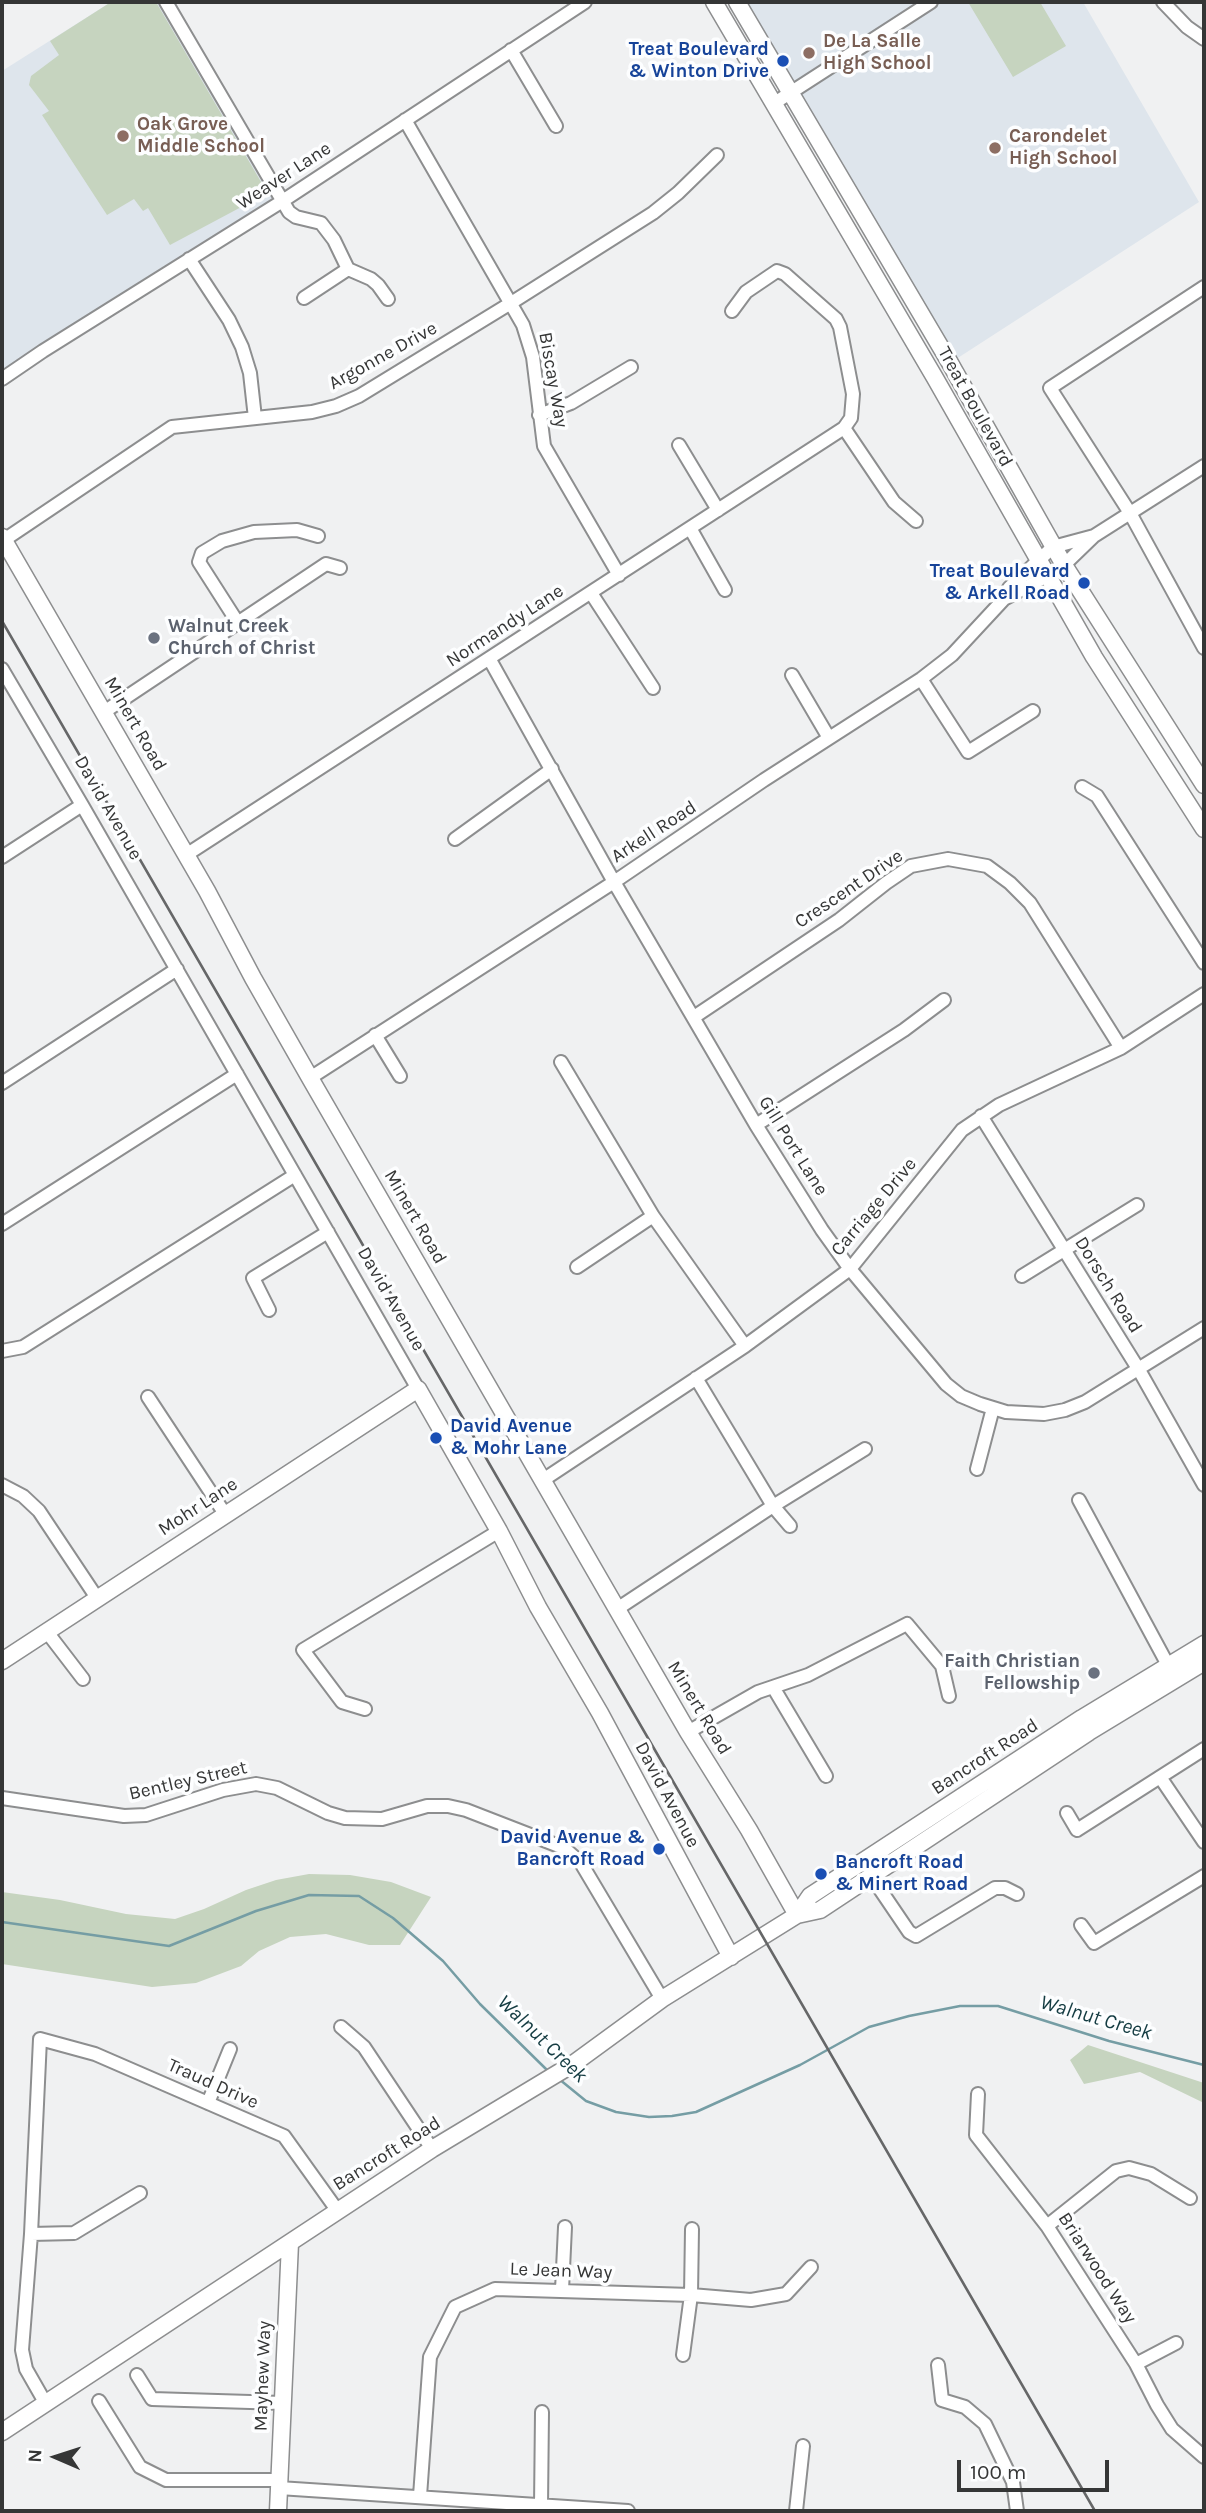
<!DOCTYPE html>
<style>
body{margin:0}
#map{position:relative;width:1206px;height:2513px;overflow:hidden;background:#f0f1f2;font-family:Karla,sans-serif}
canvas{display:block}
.frame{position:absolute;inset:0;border:4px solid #353636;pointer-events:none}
.north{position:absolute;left:21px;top:2422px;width:70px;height:70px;-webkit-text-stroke:5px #fdfeff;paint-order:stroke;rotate:273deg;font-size:19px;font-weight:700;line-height:28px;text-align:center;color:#353636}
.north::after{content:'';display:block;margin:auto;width:24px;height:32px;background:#353636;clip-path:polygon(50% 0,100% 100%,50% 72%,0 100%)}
.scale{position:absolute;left:957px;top:2460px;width:152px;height:32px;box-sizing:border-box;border:4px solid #353636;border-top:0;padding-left:9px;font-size:21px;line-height:24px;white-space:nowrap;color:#353636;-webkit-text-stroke:5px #fdfeff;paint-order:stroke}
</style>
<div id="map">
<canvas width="1206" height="2513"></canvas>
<div class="frame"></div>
<div class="north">N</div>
<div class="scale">100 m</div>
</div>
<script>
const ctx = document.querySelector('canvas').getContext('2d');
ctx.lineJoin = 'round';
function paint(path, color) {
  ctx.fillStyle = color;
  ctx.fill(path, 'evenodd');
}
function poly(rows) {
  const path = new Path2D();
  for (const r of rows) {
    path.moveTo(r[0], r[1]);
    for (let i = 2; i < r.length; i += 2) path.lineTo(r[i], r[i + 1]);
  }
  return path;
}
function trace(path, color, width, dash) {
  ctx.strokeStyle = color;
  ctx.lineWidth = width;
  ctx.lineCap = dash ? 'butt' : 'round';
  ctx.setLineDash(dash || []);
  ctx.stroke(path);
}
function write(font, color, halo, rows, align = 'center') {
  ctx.font = font + ' Karla,sans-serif';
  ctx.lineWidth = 7;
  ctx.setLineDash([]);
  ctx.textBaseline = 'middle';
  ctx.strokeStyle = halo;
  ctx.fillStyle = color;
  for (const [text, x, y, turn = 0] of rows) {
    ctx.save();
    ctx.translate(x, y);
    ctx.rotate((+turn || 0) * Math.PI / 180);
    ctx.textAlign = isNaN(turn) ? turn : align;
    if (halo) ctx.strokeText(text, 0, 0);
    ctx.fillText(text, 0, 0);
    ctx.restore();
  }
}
const built = poly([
 [111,2,166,2,281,202,2,379,2,71],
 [737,2,1083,2,1199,202,950,363]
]);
const green = poly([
 [111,2,156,2,264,187,260,197,170,245,148,208,143,211,134,199,107,215,42,115,49,111,29,85,31,76,59,55,50,41],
 [968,2,1040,2,1066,46,1013,77],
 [309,1874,350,1875,391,1882,431,1897,400,1945,369,1945,326,1934,290,1937,259,1951,241,1966,196,1983,152,1987,2,1964,2,1892,60,1900,126,1914,175,1919,204,1909,246,1890,276,1880],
 [1088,2045,1204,2083,1204,2103,1140,2072,1084,2084,1070,2060]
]);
const stream = poly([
 [2,1922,169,1946,256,1911,309,1895,359,1896,393,1918,443,1961,480,2004,548,2071],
 [559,2079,586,2101,616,2112,649,2117,672,2116,696,2112,800,2065,869,2027,909,2016,960,2006,998,2006,1109,2041,1204,2065]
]);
const street = poly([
 [166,2,289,212,296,217,321,223,334,240,348,269,371,279,378,285,388,299],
 [1163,2,1187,27,1204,39],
 [511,50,556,126],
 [773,104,931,2],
 [405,120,523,325,533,357,544,446,619,575],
 [189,259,229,320,242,347,250,373,255,418],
 [1204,287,1050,388,1130,513,1204,648],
 [304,298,348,269],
 [2,379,43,351,281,202,585,2],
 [539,415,571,403,631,367],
 [844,428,894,502,916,521],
 [679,445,718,510],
 [690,528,725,590],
 [1094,536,1053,547,1009,588,1004,599,1047,576,1064,565,1094,536,1204,466],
 [4,540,172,427,312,412,336,406,359,396,511,303,653,213,678,193,717,155],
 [591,593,653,688],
 [238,623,199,562,202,553,222,541,254,532,297,530,318,536],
 [490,660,614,882,756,1125,822,1230,850,1269,946,1384,961,1396,980,1404,1006,1412,1044,1414,1065,1410,1085,1402,1204,1328],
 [2,669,82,805,418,1389],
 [792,675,829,738],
 [921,679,968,752,1033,711],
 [104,712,326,564,340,568],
 [1082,787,1097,796,1204,963],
 [455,839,552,769],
 [186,855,844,428,851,418,853,394,840,327,836,319,785,274,777,271,746,292,732,311],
 [2,857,82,805],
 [694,1017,839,920,886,883,911,866,948,859,987,866,1010,883,1030,903,1121,1048],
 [375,1035,400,1076],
 [561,1062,653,1216,745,1346],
 [310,1078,614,882,764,780,921,679,952,655,1004,599],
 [2,1083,177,969],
 [981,1116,1139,1370,1204,1485],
 [756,1125,904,1030,944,1000],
 [2,1224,237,1074],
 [577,1267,653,1216],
 [1022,1276,1137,1205],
 [269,1310,253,1278,328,1232],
 [2,1351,23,1347,295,1175],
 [696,1378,773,1506,790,1526],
 [148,1397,225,1514],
 [977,1469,993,1408],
 [543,1480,745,1346,850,1269,962,1130,999,1105,1121,1048,1204,994],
 [2,1485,23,1496,39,1511,97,1598],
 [1079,1500,1169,1667],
 [617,1609,773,1506,865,1449],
 [47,1632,83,1679],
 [773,1687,826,1776],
 [365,1709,342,1702,303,1650,499,1531],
 [688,1732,758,1692,808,1675,907,1624,942,1666,949,1696],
 [1160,1777,1204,1842],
 [2,1798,124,1816,146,1815,223,1790,256,1784,277,1788,328,1813,345,1818,382,1819,427,1806,448,1806,466,1810,564,1848,581,1863,662,1999],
 [1067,1813,1077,1830,1204,1749],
 [871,1876,909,1932,916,1936,995,1888,1005,1888,1017,1894],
 [1081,1925,1094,1943,1204,1876],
 [341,2027,364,2047,432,2149],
 [978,2094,976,2135,1047,2226,1136,2364,1157,2405,1172,2429,1204,2457],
 [208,2103,230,2049],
 [1047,2226,1116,2171,1129,2168,1151,2174,1190,2198],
 [31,2234,74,2233,140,2193],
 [562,2290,565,2227],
 [683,2355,691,2295,692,2229],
 [1136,2364,1176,2343],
 [938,2365,942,2400,965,2407,985,2424,1013,2482,1017,2511],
 [137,2375,152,2399,283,2403],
 [99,2401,140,2467,166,2480,280,2480],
 [46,2404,26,2369,22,2350,31,2234,40,2039,95,2054,284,2136,337,2210],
 [279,2488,628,2511],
 [420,2496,430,2357,455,2307,495,2289,691,2295,751,2300,786,2294,811,2267],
 [541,2506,542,2412],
 [796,2511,803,2446]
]);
const secondary = poly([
 [714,2,935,378,1094,657,1204,829],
 [737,2,950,363,1064,565,1204,785],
 [2,537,207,891,253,978,310,1078,688,1732,749,1830,797,1915],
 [2,1661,418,1389,499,1531,538,1607,600,1713,731,1957],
 [797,1915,810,1896,1082,1718,1204,1644],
 [2,2432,432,2149,573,2064,662,1999,797,1915,820,1910,1089,1732,1204,1662],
 [278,2511,290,2243]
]);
const rail = poly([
 [2,621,1095,2511]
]);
const markers = [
 [809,53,7,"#8d6e63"],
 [783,61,7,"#1a4fb4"],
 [123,136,7,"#8d6e63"],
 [995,148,7,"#8d6e63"],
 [1084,583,7,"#1a4fb4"],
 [154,638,7,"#6b7280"],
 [436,1438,7,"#1a4fb4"],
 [1094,1673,7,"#6b7280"],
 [659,1849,7,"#1a4fb4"],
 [821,1874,7,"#1a4fb4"]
];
const educationNames = [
 ["De La Salle",823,42],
 ["High School",823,64],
 ["Oak Grove",137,125],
 ["Middle School",137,147],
 ["Carondelet",1009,137],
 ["High School",1009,159]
];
const transitNames = [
 ["Treat Boulevard",769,50],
 ["& Winton Drive",769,72],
 ["Treat Boulevard",1070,572],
 ["& Arkell Road",1070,594],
 ["David Avenue",450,1427,"left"],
 ["& Mohr Lane",450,1449,"left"],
 ["David Avenue &",645,1838],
 ["Bancroft Road",645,1860],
 ["Bancroft Road",835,1863,"left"],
 ["& Minert Road",835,1885,"left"]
];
const streetNames = [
 ["Weaver Lane",284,176,-33],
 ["Argonne Drive",383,356,-29],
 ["Biscay Way",553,380,80],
 ["Treat Boulevard",975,407,61],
 ["Normandy Lane",505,626,-33],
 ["Minert Road",135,724,60],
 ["David Avenue",108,808,60],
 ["Arkell Road",654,832,-33],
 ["Crescent Drive",849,889,-34],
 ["Gill Port Lane",793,1146,58],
 ["Carriage Drive",874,1207,-50],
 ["Minert Road",415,1217,60],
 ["Dorsch Road",1108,1285,58],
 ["David Avenue",391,1299,60],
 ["Mohr Lane",198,1507,-33],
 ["Minert Road",699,1708,59],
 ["Bancroft Road",985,1757,-33],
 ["Bentley Street",188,1781,-13],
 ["David Avenue",667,1795,62],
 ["Traud Drive",213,2084,24],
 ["Bancroft Road",387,2154,-32],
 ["Briarwood Way",1097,2268,57],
 ["Le Jean Way",561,2271,2],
 ["Mayhew Way",263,2376,-88]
];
const worshipNames = [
 ["Walnut Creek",168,627],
 ["Church of Christ",168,649],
 ["Faith Christian",1080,1662,"right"],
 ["Fellowship",1080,1684,"right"]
];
const waterNames = [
 ["Walnut Creek",1096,2018,16],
 ["Walnut Creek",542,2039,44]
];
paint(built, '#dee5ec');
paint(green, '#c6d4bf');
trace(stream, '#759da4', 2.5);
trace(street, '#8d8e8f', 16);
trace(secondary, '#8d8e8f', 19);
trace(street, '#fff', 12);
trace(secondary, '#fff', 16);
trace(rail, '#666768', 2.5);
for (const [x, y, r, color] of markers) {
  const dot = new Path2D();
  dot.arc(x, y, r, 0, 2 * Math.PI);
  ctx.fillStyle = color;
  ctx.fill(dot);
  trace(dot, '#fdfeff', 2.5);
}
write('bold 19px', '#785e54', '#fdfeff', educationNames, 'left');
write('bold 19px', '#164399', '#fdfeff', transitNames, 'right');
write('19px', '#353636', '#fdfeff', streetNames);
write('bold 19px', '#5b616d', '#fdfeff', worshipNames, 'left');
write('italic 21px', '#143c42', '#fdfeff', waterNames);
</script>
